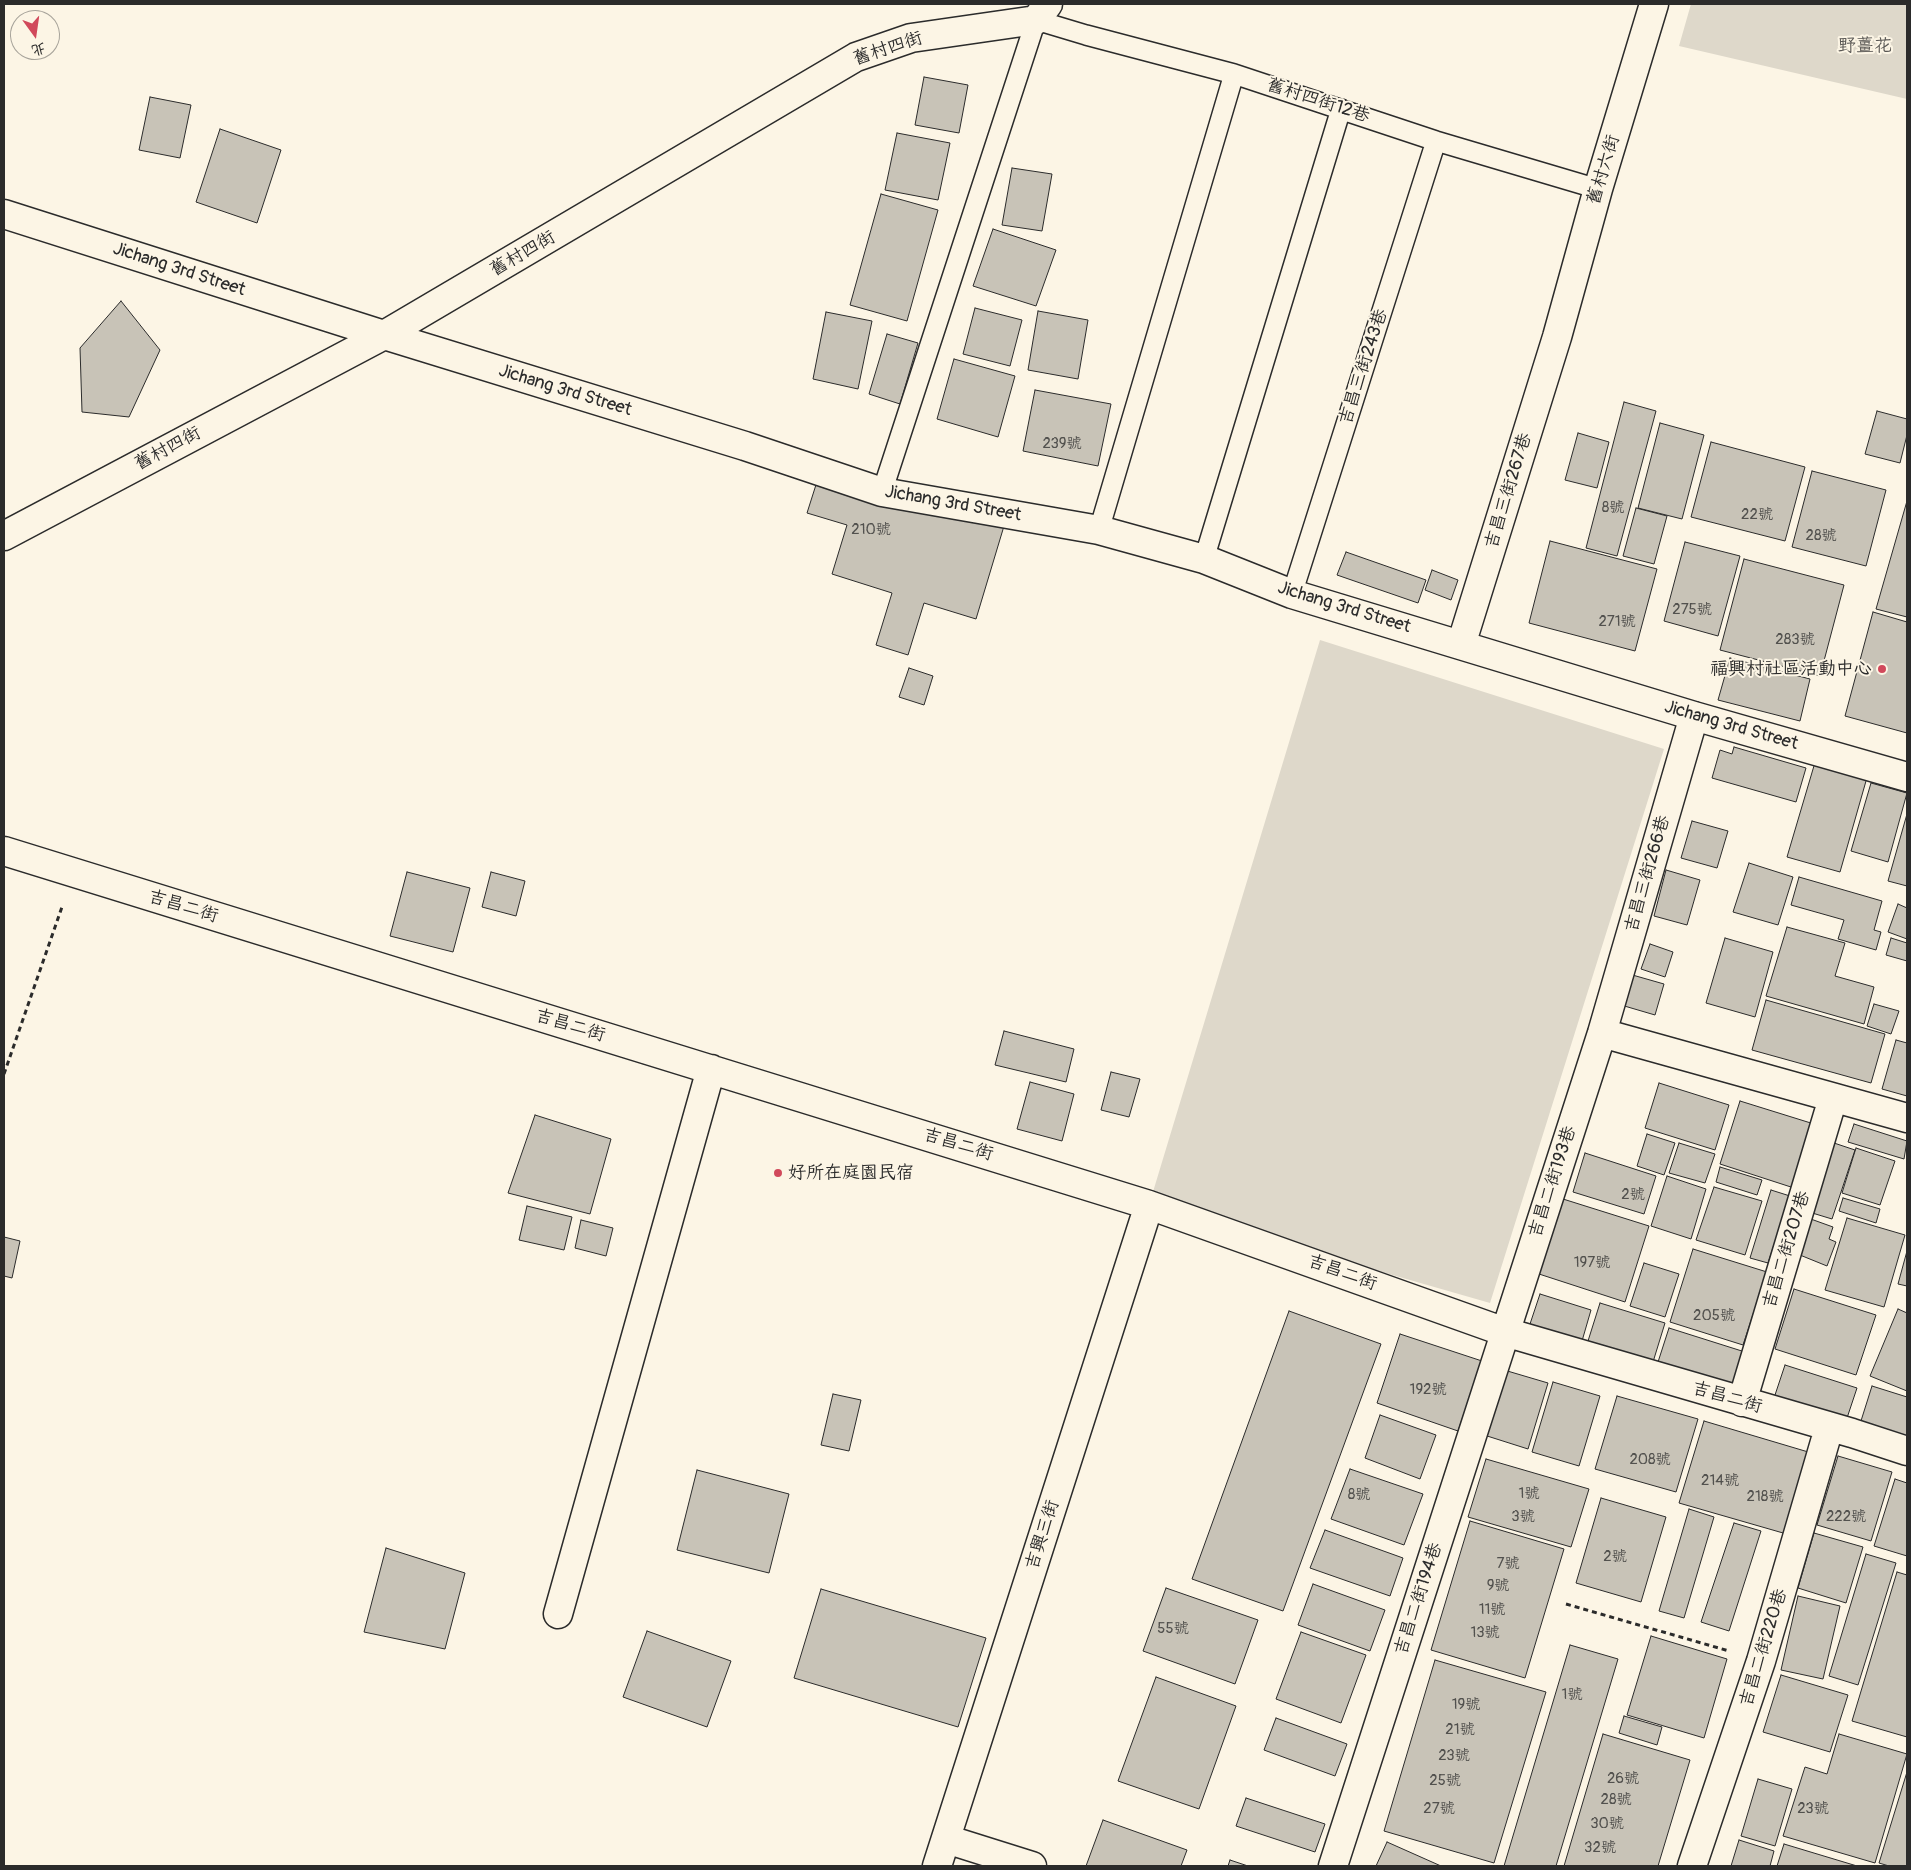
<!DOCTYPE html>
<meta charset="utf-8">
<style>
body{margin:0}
#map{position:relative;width:1911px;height:1870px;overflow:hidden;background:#fcf5e5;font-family:Pangolin,"LXGW WenKai TC",sans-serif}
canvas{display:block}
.frame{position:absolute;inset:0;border:5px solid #2b2b2b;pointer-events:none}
.north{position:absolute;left:10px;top:10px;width:50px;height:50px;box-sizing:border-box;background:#fcf5e5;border:1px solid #a8a49b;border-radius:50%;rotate:166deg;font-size:14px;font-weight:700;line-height:20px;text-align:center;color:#2b2b2b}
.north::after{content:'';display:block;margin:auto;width:18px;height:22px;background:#d1495b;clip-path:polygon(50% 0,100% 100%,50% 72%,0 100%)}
</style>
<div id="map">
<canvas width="1911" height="1870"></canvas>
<div class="frame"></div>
<div class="north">北</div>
</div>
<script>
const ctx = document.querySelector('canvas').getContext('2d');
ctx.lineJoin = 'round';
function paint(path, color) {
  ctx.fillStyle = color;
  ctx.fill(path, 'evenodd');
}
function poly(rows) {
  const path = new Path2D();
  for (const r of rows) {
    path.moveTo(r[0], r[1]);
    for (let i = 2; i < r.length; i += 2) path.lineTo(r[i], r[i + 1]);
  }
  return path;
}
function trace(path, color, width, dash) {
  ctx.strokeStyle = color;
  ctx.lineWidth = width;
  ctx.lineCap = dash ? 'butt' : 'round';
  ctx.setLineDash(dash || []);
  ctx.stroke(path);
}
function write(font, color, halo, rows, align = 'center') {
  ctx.font = font + ' Pangolin,"LXGW WenKai TC",sans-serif';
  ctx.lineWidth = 4;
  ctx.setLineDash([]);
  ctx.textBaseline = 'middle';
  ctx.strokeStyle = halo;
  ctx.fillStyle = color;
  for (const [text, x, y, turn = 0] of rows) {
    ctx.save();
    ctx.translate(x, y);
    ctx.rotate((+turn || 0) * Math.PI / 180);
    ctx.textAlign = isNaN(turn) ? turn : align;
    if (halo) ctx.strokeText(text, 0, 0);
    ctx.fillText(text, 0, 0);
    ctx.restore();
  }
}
const green = poly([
 [1691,4,1907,4,1907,99,1679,46],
 [1320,640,1664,749,1490,1303,1149,1205]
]);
const building = poly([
 [924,77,968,85,959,133,915,125,924,77],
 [150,97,191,105,180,158,139,150,150,97],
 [220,129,281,150,257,223,196,202,220,129],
 [897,133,950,143,938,200,885,190,897,133],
 [1012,168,1052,174,1042,231,1002,225,1012,168],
 [881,194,938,210,907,321,850,305,881,194],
 [993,229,1056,250,1036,306,973,286,993,229],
 [121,301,160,350,129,417,82,412,80,348,121,301],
 [975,308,1022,320,1010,366,963,354,975,308],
 [1038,311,1088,320,1078,379,1028,370,1038,311],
 [826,312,872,321,858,389,813,379,826,312],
 [887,334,918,343,900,404,869,394,887,334],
 [954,359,1015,376,998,437,937,419,954,359],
 [1035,390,1111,404,1098,466,1023,451,1035,390],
 [1624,402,1656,411,1617,556,1586,548,1624,402],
 [1877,411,1907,419,1907,435,1900,463,1865,454,1877,411],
 [1660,423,1704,435,1682,519,1638,508,1660,423],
 [1578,433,1609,442,1597,488,1565,480,1578,433],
 [1711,442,1805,467,1785,541,1691,517,1711,442],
 [821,469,1004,526,976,619,924,603,908,655,876,645,892,593,832,574,847,525,807,513,821,469],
 [1812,471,1886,490,1866,566,1792,547,1812,471],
 [1907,501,1907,617,1876,609,1907,501],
 [1636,508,1667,516,1654,564,1623,556,1636,508],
 [1550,541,1657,569,1635,651,1529,623,1550,541],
 [1685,542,1740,556,1718,636,1664,621,1685,542],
 [1346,552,1426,580,1418,603,1337,575,1346,552],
 [1744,559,1844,585,1820,676,1720,650,1744,559],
 [1432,570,1458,580,1451,600,1425,590,1432,570],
 [1873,612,1907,622,1907,733,1845,716,1873,612],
 [1730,658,1810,679,1800,721,1718,700,1730,658],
 [909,668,933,676,924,705,899,697,909,668],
 [1734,747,1806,768,1796,802,1712,778,1720,750,1732,754,1734,747],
 [1816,759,1868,774,1840,872,1787,857,1816,759],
 [1871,783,1907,793,1888,862,1851,851,1871,783],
 [1907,814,1907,886,1888,881,1907,814],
 [1692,821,1728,831,1717,868,1681,858,1692,821],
 [1749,863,1793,877,1778,925,1733,912,1749,863],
 [1666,870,1700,880,1687,925,1654,916,1666,870],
 [407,872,470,888,453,952,390,936,407,872],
 [491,872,525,881,516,916,482,907,491,872],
 [1799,877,1882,901,1874,930,1881,932,1876,950,1838,939,1844,920,1791,905,1799,877],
 [1898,904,1907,908,1907,939,1888,932,1898,904],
 [1787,927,1845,943,1835,976,1874,987,1864,1024,1766,996,1787,927],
 [1725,938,1773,952,1755,1017,1706,1003,1725,938],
 [1891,938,1907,943,1907,961,1886,955,1891,938],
 [1650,944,1673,952,1665,977,1641,969,1650,944],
 [1629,974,1664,984,1655,1015,1621,1005,1629,974],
 [1766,1000,1885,1034,1871,1083,1752,1050,1766,1000],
 [1874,1004,1899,1011,1891,1034,1867,1026,1874,1004],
 [1004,1031,1074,1049,1066,1082,995,1065,1004,1031],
 [1896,1040,1907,1043,1907,1096,1882,1089,1896,1040],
 [1111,1072,1140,1079,1129,1117,1101,1110,1111,1072],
 [1030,1082,1074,1094,1062,1141,1017,1129,1030,1082],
 [1659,1083,1729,1105,1715,1150,1645,1128,1659,1083],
 [1740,1101,1814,1124,1794,1188,1720,1164,1740,1101],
 [535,1115,611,1139,590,1214,508,1193,535,1115],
 [1854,1124,1907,1141,1904,1159,1848,1142,1854,1124],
 [1647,1134,1675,1143,1664,1175,1637,1166,1647,1134],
 [1831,1142,1855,1150,1832,1219,1809,1212,1831,1142],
 [1679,1143,1715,1154,1705,1183,1669,1173,1679,1143],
 [1856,1148,1895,1161,1880,1205,1842,1193,1856,1148],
 [1585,1153,1656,1176,1644,1214,1573,1192,1585,1153],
 [1720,1167,1762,1180,1757,1195,1716,1182,1720,1167],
 [1667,1176,1706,1189,1691,1239,1651,1226,1667,1176],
 [1714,1187,1762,1201,1745,1255,1696,1240,1714,1187],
 [1771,1190,1790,1196,1768,1263,1750,1258,1771,1190],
 [1843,1198,1880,1209,1876,1223,1839,1211,1843,1198],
 [1563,1199,1649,1226,1625,1302,1539,1274,1563,1199],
 [527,1206,572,1217,564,1250,519,1240,527,1206],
 [1808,1218,1833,1227,1829,1239,1836,1242,1827,1266,1795,1253,1808,1218],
 [1847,1218,1905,1235,1884,1307,1825,1290,1847,1218],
 [581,1220,613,1228,606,1256,575,1248,581,1220],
 [4,1237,20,1241,12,1278,4,1276,4,1237],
 [1693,1249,1767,1272,1743,1345,1670,1322,1693,1249],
 [1907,1251,1907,1286,1898,1284,1907,1251],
 [1644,1263,1679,1274,1665,1317,1630,1306,1644,1263],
 [1794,1289,1876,1315,1856,1375,1775,1349,1794,1289],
 [1540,1294,1591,1310,1582,1341,1530,1324,1540,1294],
 [1600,1303,1665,1323,1653,1362,1588,1341,1600,1303],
 [1898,1309,1907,1313,1907,1391,1870,1376,1898,1309],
 [1289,1311,1381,1344,1283,1611,1192,1579,1289,1311],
 [1669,1328,1745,1352,1735,1387,1658,1362,1669,1328],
 [1400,1334,1482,1361,1458,1431,1377,1403,1400,1334],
 [1785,1365,1857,1388,1846,1421,1774,1398,1785,1365],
 [1504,1370,1548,1383,1528,1449,1484,1435,1504,1370],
 [1553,1382,1600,1396,1579,1466,1532,1452,1553,1382],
 [1872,1386,1907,1397,1907,1439,1860,1424,1872,1386],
 [833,1394,861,1400,849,1451,821,1445,833,1394],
 [1617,1396,1698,1419,1676,1492,1595,1469,1617,1396],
 [1380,1415,1436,1435,1420,1479,1365,1458,1380,1415],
 [1704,1421,1815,1454,1790,1535,1679,1503,1704,1421],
 [1838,1456,1892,1472,1871,1541,1817,1525,1838,1456],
 [1486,1459,1589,1489,1571,1547,1468,1517,1486,1459],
 [1350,1469,1423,1494,1404,1545,1331,1519,1350,1469],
 [697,1470,789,1494,769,1573,677,1550,697,1470],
 [1895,1479,1907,1483,1907,1556,1874,1546,1895,1479],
 [1601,1498,1666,1517,1641,1602,1576,1583,1601,1498],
 [1689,1509,1714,1517,1684,1618,1659,1611,1689,1509],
 [1470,1521,1564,1549,1525,1678,1431,1650,1470,1521],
 [1734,1523,1761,1531,1729,1631,1701,1622,1734,1523],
 [1325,1530,1403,1558,1390,1596,1310,1568,1325,1530],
 [1814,1533,1863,1547,1846,1603,1798,1588,1814,1533],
 [386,1548,465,1573,445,1649,364,1632,386,1548],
 [1866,1554,1896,1563,1858,1685,1829,1676,1866,1554],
 [1897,1572,1907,1575,1907,1737,1852,1721,1897,1572],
 [1313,1584,1385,1610,1370,1651,1298,1625,1313,1584],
 [1166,1588,1258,1620,1235,1684,1143,1651,1166,1588],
 [821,1589,986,1638,958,1727,794,1678,821,1589],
 [1798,1596,1840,1606,1823,1679,1781,1670,1798,1596],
 [647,1631,731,1661,707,1727,623,1697,647,1631],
 [1301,1632,1366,1655,1341,1723,1276,1699,1301,1632],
 [1651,1636,1727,1659,1704,1738,1627,1715,1651,1636],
 [1570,1645,1618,1659,1556,1866,1504,1866,1570,1645],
 [1435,1660,1546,1692,1494,1863,1384,1831,1435,1660],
 [1781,1675,1848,1695,1830,1752,1763,1732,1781,1675],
 [1156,1677,1236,1706,1199,1809,1118,1781,1156,1677],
 [1624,1716,1662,1727,1657,1745,1619,1733,1624,1716],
 [1276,1718,1347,1744,1335,1776,1264,1750,1276,1718],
 [1603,1734,1690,1760,1658,1866,1564,1866,1603,1734],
 [1839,1734,1907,1754,1875,1863,1783,1836,1805,1767,1827,1774,1839,1734],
 [1907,1772,1907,1866,1889,1866,1879,1863,1907,1772],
 [1758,1779,1792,1789,1775,1846,1741,1836,1758,1779],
 [1246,1798,1325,1824,1315,1852,1236,1826,1246,1798],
 [1103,1820,1187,1850,1181,1866,1086,1866,1103,1820],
 [1739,1840,1774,1851,1770,1866,1731,1866,1739,1840],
 [1387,1842,1441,1866,1376,1866,1387,1842],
 [1784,1844,1857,1866,1777,1866,1784,1844],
 [1230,1860,1248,1866,1228,1866,1230,1860]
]);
const path = poly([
 [4,1074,63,904],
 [1566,1604,1729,1651]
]);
const service = poly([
 [882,492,1036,20,1086,35,1234,74,1436,141,1598,189],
 [1099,530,1234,74],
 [1204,559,1341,109],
 [1292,594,1436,141]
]);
const minor = poly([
 [4,214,384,335,745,446,882,492,1099,530,1204,559,1292,594,1694,716,1907,777],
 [4,536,384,335,856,57,911,38,1036,20,1048,4],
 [1461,645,1557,337,1598,189,1654,4],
 [4,851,1149,1205,1505,1332,1852,1433,1907,1451],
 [1602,1033,1907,1118],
 [1742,1402,1833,1098],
 [558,1614,711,1069],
 [946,1839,1032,1866],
 [937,1866,1149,1205],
 [1333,1866,1602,1033,1694,716],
 [1692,1866,1761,1661,1829,1428]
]);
const markers = [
 [1882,669,5,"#d1495b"],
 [778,1173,5,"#d1495b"]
];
const numberNames = [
 ["239號",1062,444],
 ["8號",1613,508],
 ["22號",1757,515],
 ["210號",871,530],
 ["28號",1821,536],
 ["275號",1692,610],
 ["271號",1617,622],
 ["283號",1795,640],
 ["2號",1633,1195],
 ["197號",1592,1263],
 ["205號",1714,1316],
 ["192號",1428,1390],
 ["208號",1650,1460],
 ["214號",1720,1481],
 ["1號",1529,1494],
 ["8號",1359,1495],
 ["218號",1765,1497],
 ["3號",1523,1517],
 ["222號",1846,1517],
 ["2號",1615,1557],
 ["7號",1508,1564],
 ["9號",1498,1586],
 ["11號",1492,1610],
 ["55號",1173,1629],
 ["13號",1485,1633],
 ["1號",1572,1695],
 ["19號",1466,1705],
 ["21號",1460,1730],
 ["23號",1454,1756],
 ["26號",1623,1779],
 ["25號",1445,1781],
 ["28號",1616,1800],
 ["27號",1439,1809],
 ["23號",1813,1809],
 ["30號",1607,1824],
 ["32號",1600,1848]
];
const parkNames = [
 ["野薑花",1865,46]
];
const streetNames = [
 ["舊村四街",888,49,-18],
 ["舊村四街12巷",1318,101,18],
 ["舊村六街",1604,170,-73],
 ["舊村四街",523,254,-30],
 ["Jichang 3rd Street",179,270,18],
 ["吉昌三街243巷",1364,367,-72],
 ["Jichang 3rd Street",565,391,17],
 ["舊村四街",168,449,-28],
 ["吉昌三街267巷",1509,491,-73],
 ["Jichang 3rd Street",953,504,10],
 ["Jichang 3rd Street",1344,608,17],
 ["Jichang 3rd Street",1731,726,16],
 ["吉昌三街266巷",1648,874,-74],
 ["吉昌二街",183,907,17],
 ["吉昌二街",570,1026,17],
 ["吉昌二街",958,1145,17],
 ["吉昌二街193巷",1553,1182,-72],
 ["吉昌二街207巷",1787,1250,-73],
 ["吉昌二街",1342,1273,20],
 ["吉昌二街",1727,1398,16],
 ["吉興三街",1043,1535,-72],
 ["吉昌二街194巷",1419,1599,-72],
 ["吉昌二街220巷",1764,1648,-73]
];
const poiNames = [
 ["福興村社區活動中心",1872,669],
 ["好所在庭園民宿",788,1173,"left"]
];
paint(green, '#ded8ca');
paint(building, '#c8c3b7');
trace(building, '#2b2b2b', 1);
trace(service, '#2b2b2b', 22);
trace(minor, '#2b2b2b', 31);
trace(path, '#2b2b2b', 3, [5, 4]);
trace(service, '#fcf5e5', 19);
trace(minor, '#fcf5e5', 28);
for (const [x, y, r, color] of markers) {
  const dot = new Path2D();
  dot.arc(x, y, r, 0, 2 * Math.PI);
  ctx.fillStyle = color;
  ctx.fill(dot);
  trace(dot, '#fcf5e5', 2);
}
write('15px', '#52514e', null, numberNames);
write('18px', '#585653', '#fcf5e5', parkNames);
write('18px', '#2b2b2b', '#fcf5e5', streetNames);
write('18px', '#2b2b2b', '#fcf5e5', poiNames, 'right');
</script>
